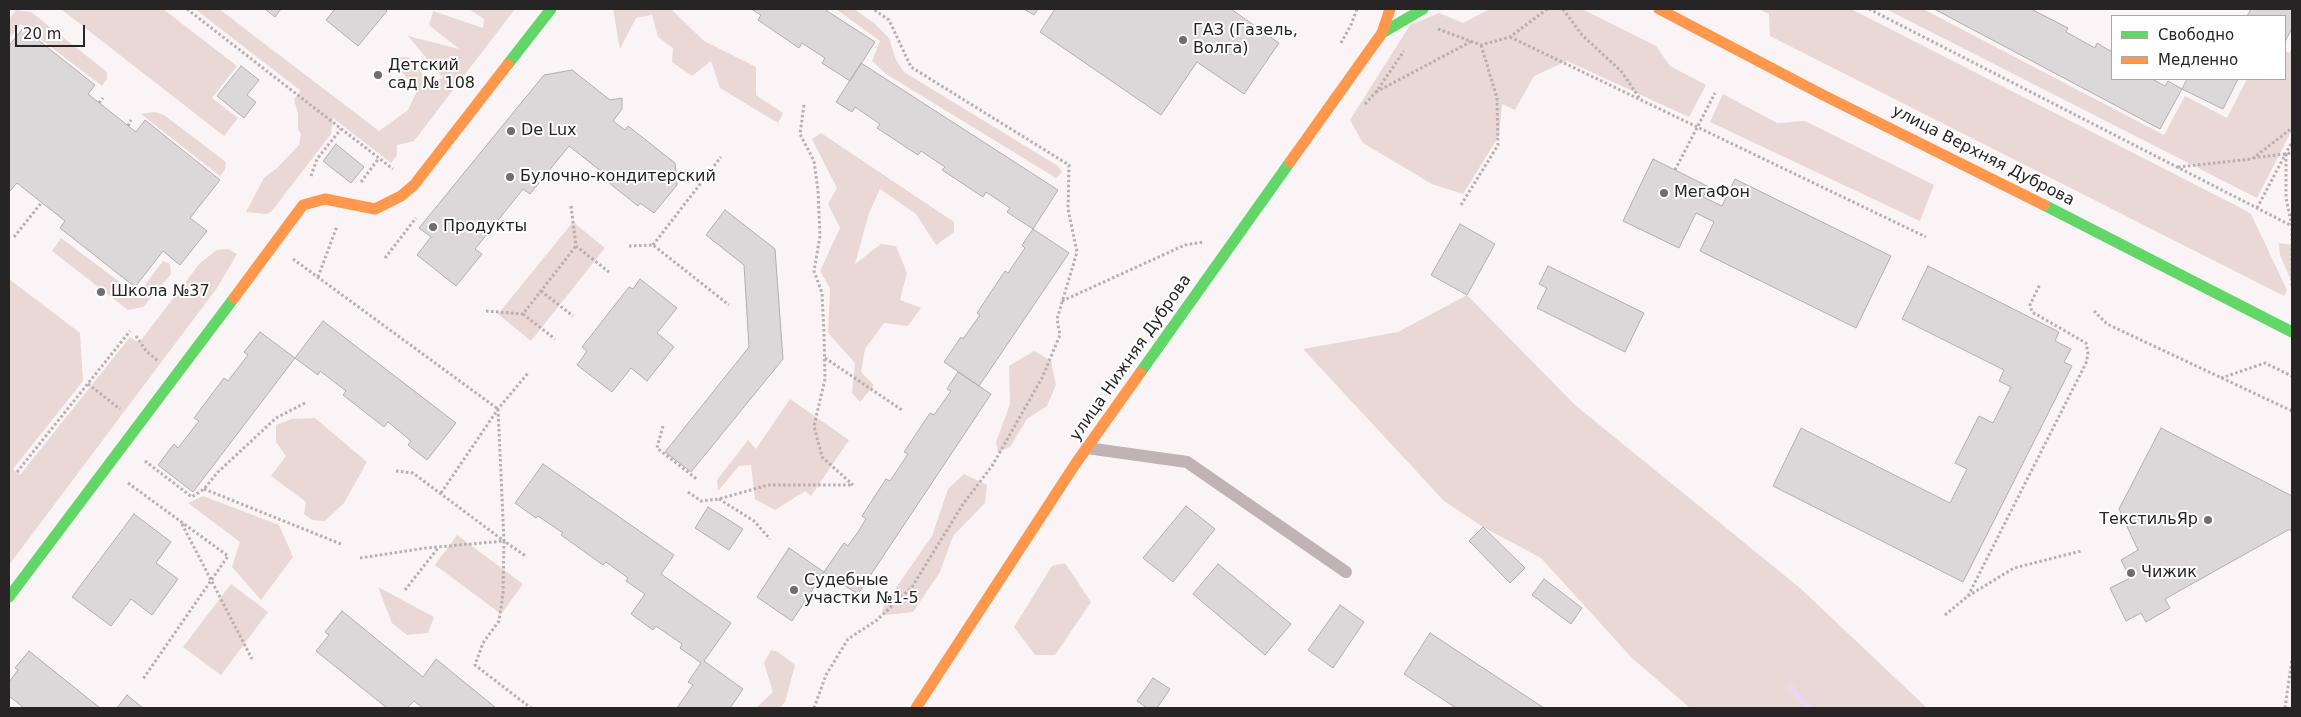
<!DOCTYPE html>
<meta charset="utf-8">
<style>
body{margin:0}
#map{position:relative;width:2301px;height:717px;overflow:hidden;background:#faf4f6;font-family:"DejaVu Sans",sans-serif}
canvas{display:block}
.frame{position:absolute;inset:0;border:10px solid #272425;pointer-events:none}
.legend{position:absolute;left:2111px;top:15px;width:175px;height:65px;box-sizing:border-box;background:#fff;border:1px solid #a9a7a8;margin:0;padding:6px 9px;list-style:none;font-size:15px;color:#272425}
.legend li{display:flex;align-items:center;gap:10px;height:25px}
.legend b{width:25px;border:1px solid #a9a7a8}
.scale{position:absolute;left:15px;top:25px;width:70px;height:22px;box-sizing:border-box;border:2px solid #272425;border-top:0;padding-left:6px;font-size:15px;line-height:18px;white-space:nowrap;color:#272425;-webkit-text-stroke:4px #fff;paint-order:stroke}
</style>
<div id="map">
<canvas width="2301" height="717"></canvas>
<div class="frame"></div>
<ul class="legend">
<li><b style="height:6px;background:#63d668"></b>Свободно</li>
<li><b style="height:6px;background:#ff974d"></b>Медленно</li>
</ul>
<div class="scale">20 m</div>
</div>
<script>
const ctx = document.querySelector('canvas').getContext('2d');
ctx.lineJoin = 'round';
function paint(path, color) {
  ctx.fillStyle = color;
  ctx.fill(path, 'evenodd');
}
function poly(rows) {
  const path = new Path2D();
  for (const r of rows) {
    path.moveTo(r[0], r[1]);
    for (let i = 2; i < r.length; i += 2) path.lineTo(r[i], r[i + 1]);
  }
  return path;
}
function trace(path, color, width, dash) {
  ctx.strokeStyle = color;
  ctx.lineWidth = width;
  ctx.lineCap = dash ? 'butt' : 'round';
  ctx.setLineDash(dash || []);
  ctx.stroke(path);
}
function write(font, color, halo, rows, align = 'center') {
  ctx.font = font + ' "DejaVu Sans",sans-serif';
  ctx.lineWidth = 4;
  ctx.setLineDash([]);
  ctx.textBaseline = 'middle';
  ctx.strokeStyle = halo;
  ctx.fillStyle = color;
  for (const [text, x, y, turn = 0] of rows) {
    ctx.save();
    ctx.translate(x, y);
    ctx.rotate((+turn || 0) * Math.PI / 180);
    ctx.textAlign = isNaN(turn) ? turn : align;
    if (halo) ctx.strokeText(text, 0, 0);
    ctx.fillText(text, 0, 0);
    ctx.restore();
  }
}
const green = poly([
 [61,9,163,9,237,66,212,98,238,118,224,136],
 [195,9,219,9,379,131,408,110,417,91,391,58,408,57,430,82,443,78,408,36,459,49,429,25,433,11,483,28,484,19,469,9,515,9,414,141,397,145,397,155,391,163,333,118,331,134,272,211,267,214,246,212,264,178,277,168,299,145,301,134,298,130,298,114,294,99,301,91],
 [613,9,671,9,704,41,756,67,756,95,783,113,778,123,720,88,711,61,692,76,672,62,673,48,658,37,652,15,636,18,620,49],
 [836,9,854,9,874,23,889,38,896,60,904,72,1058,166,1062,172,1056,178,886,74,872,61,880,41],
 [1490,9,1582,9,1656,46,1670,66,1706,85,1689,117,1567,61,1534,76,1515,110,1502,104,1499,136,1463,194,1432,184,1363,143,1350,120,1410,25,1439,13,1463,23],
 [1758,9,1851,9,2239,207,2251,214,2287,290,2284,296,1770,36,1769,14],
 [1886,9,1923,9,2164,135,2185,96,2227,118,2247,79,2285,79,2285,51,2289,53,2292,47,2292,130,2257,198],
 [16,10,31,12,107,72,107,79,102,86,21,24,9,38,9,19],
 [1723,94,1777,123,1805,121,1934,185,1920,221,1710,122],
 [154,112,164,115,226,162,225,170,220,176,141,114],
 [821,133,954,222,954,232,936,245,916,214,880,189,869,213,855,264,881,244,896,246,907,273,900,300,921,308,908,326,884,323,865,349,861,372,874,385,860,402,852,393,855,363,828,333,830,288,820,271,840,228,828,204,837,188,812,139],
 [573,222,605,248,531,341,498,314],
 [61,238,137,295,163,261,170,264,171,274,143,307,128,310,52,251],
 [2279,243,2292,245,2292,283,2280,255],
 [228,249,237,254,217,288,9,565,9,279,80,333,83,381,13,469,20,475,130,337,139,343,200,263,217,250],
 [1467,295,1575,405,1800,588,1927,708,1690,708,1632,658,1541,558,1483,527,1444,501,1303,349,1398,332],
 [1034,351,1051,361,1056,385,1047,406,1027,419,1010,447,998,452,996,442,1010,404,1009,366],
 [790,399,849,440,811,496,805,491,775,510,755,499,751,465,739,466,718,491,717,480,748,440,756,449],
 [315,418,367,462,344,503,325,521,312,520,304,514,306,502,271,476,286,456,276,442,276,425,292,419],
 [964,474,987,485,985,503,953,536,940,572,913,612,886,615,882,611,886,602,932,536,948,489],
 [203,496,279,525,293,557,261,600,232,567,240,542,188,503],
 [457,535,523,584,501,614,435,565],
 [1065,563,1091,602,1055,655,1035,655,1014,627,1052,566],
 [231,584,268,612,221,675,183,647],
 [378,587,434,617,428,633,407,635,392,623],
 [771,650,778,652,795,665,785,702,780,708,756,708,773,692,764,663]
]);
const stream = poly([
 [1791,688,1809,708]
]);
const building = poly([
 [265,9,281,9,275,17,265,9],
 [335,9,385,9,387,11,358,46,326,20,335,9],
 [751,9,824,9,875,42,850,81,822,63,825,58,802,43,799,48,758,20,761,15,751,9],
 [1024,9,1038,9,1034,15,1024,9],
 [1055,9,1231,9,1279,43,1244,94,1197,62,1161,115,1040,32,1055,9],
 [1934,9,2031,9,2068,28,2066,32,2095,48,2097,43,2112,52,2112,79,2152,79,2165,86,2168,81,2182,89,2160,129,1934,9],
 [2251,9,2292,9,2292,28,2285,42,2285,16,2247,16,2251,9],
 [23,28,95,85,88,94,136,132,145,120,220,180,190,218,207,231,180,265,163,251,135,287,60,228,65,221,17,183,10,191,9,190,9,46,23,28],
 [861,63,1058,190,1033,229,1007,212,1010,208,986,192,983,197,942,170,945,167,921,151,918,155,877,128,880,124,855,107,852,112,836,102,861,63],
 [241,66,259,80,247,95,256,102,244,118,217,96,241,66],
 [572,70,610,100,622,98,622,109,613,121,625,130,628,126,675,163,677,185,654,213,640,203,638,206,608,182,599,175,602,172,569,146,530,194,523,189,475,249,482,254,456,286,417,255,431,237,419,228,544,75,572,70],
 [2187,79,2238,79,2223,109,2182,89,2187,79],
 [336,144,364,167,351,183,323,161,336,144],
 [1653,159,1709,187,1703,197,1722,206,1735,179,1891,256,1856,328,1700,251,1714,222,1696,213,1679,248,1623,221,1653,159],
 [725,210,775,249,783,359,691,472,665,452,749,347,744,265,706,235,725,210],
 [1460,224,1495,244,1467,295,1431,275,1460,224],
 [1033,229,1069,253,979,386,944,362,961,337,963,339,980,315,977,313,1005,271,1008,273,1025,248,1022,245,1033,229],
 [1548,266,1644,313,1625,352,1537,308,1547,288,1539,284,1548,266],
 [1928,266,2059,332,2055,341,2071,349,2064,362,2072,366,1963,582,1773,486,1801,428,1950,503,1967,469,1955,463,1979,416,1993,423,2011,387,1999,381,2004,370,1902,319,1928,266],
 [640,279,677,308,657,333,674,347,647,381,631,368,612,392,577,365,587,351,582,347,629,287,633,289,640,279],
 [323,321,456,423,427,460,408,445,411,441,398,430,388,422,384,427,343,395,346,391,320,371,318,375,295,358,323,321],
 [260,332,295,358,193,492,158,465,174,444,178,448,199,421,194,418,224,378,228,381,248,355,244,352,260,332],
 [958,372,991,394,858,594,824,572,844,543,848,546,858,532,866,519,862,516,886,479,890,481,908,454,904,452,930,413,934,415,951,391,947,389,958,372],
 [2161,428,2292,496,2292,530,2288,530,2165,599,2170,608,2146,622,2141,613,2126,621,2110,588,2130,578,2121,560,2138,550,2119,509,2161,428],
 [543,464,674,555,661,574,731,623,704,661,743,689,730,708,677,708,693,685,688,682,701,663,680,648,682,644,656,626,653,630,631,614,645,594,626,581,628,578,606,562,603,565,561,535,563,533,538,516,536,518,515,503,543,464],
 [1186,506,1215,529,1173,582,1143,558,1186,506],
 [708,507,743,529,729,550,695,528,708,507],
 [134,514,171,542,156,563,178,579,152,615,131,599,111,626,72,597,134,514],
 [1483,527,1525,568,1510,583,1469,541,1483,527],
 [789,548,824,572,792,621,757,597,789,548],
 [1218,564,1291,624,1265,655,1193,594,1218,564],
 [1544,579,1582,608,1571,624,1532,595,1544,579],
 [1340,605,1364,622,1333,668,1308,650,1340,605],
 [342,611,423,677,436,659,496,708,423,708,414,701,407,708,387,708,316,651,329,635,325,632,342,611],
 [1430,633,1544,708,1456,708,1404,674,1430,633],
 [29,651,100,708,24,708,9,696,9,682,18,670,15,668,29,651],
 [1153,678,1170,689,1157,708,1147,708,1137,701,1153,678],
 [127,695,133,700,143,708,117,708,127,695]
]);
const path = poly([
 [187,9,393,169],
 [1563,9,1582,35,1621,71,1640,99],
 [1869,9,2292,226],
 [1438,29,1481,45,1510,37,1547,9],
 [1510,37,1926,237],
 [1341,43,1351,25,1357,9],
 [1376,92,1472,41],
 [99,103,103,98],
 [1365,104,1376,92,1404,51],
 [804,105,800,134,814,161,818,190,820,236,814,271,822,293,824,334,825,379,814,426,822,457,853,485],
 [128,126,131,120],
 [2286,154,2286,198,2292,226,2292,286],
 [2253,158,2292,153],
 [2178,167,2252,159,2292,128],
 [1675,170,1715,93],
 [311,176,317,159,341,129],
 [361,182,379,158],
 [1461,205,1498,145,1497,98,1481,45],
 [571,206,576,246,609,272],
 [2257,208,2292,142],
 [14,237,42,202],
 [653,245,721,157],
 [629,246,653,245,729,305],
 [385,258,416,218],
 [293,259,498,409],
 [318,277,337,226],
 [541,291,573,316],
 [1062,301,1185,245,1203,242],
 [486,311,523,314,576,246],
 [2094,311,2107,324,2292,411],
 [523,314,555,339],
 [136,336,146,351,158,361],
 [825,358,902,410],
 [2221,378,2265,363,2292,376],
 [88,384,120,409],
 [498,409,504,541,527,557],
 [663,426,657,448,698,480],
 [145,461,192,497,204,489,218,472,276,418,307,402],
 [396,471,413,473,504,541],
 [17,472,130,331],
 [128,483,228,556,143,679],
 [204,489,341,544],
 [688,492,701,501,719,499,768,485,852,485],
 [441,493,498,409,528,373],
 [719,499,754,521,770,539],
 [182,524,252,659],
 [504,541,503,594,499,621,483,643,475,665,531,708],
 [360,558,426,548,504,541],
 [405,590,438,548],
 [1968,596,2014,568,2081,551],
 [1945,615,1968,596,2086,363,2088,354,2086,343,2032,312,2030,305,2040,284],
 [814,708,826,675,848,639,877,620,912,587,963,504,992,466,1042,378,1060,335,1057,319,1077,252,1068,209,1069,165,911,67,889,20,873,9],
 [2285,708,2292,659]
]);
const lane = poly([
 [1087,448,1187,462,1346,572]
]);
const fast = poly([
 [1382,33,1423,9],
 [508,64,551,9],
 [2044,205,2292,332],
 [1140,373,1290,162],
 [9,597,234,298]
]);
const slow = poly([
 [1659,9,1823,95,2044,205],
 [1290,162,1382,33,1390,9],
 [234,298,303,205,325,199,375,209,401,196,414,185,508,64],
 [916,708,1076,463,1140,373]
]);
const markers = [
 [1183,40,5,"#716d6e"],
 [378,75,5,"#716d6e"],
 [511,131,5,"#716d6e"],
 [510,177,5,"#716d6e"],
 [1664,193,5,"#716d6e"],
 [433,227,5,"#716d6e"],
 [101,292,5,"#716d6e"],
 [2208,520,5,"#716d6e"],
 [2131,573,5,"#716d6e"],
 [794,590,5,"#716d6e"]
];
const poiNames = [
 ["ГАЗ (Газель,",1193,31],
 ["Волга)",1193,49],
 ["Детский",388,66],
 ["сад № 108",388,84],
 ["De Lux",521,131],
 ["Булочно-кондитерский",520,177],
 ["МегаФон",1674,193],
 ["Продукты",443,227],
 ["Школа №37",111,292],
 ["ТекстильЯр",2198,520,"right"],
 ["Чижик",2141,573],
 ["Судебные",804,581],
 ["участки №1-5",804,599]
];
const streetNames = [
 ["улица Верхняя Дуброва",1983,156,27],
 ["улица Нижняя Дуброва",1131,358,-55]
];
paint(green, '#e9d8d6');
trace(stream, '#ead8ed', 7);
paint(building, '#dcd8da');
trace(building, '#b2aeb0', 1);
trace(path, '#b8aeb0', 3, [2.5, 2.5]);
trace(lane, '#bfb3b5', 12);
trace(fast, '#63d668', 11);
trace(slow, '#ff974d', 11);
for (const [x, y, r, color] of markers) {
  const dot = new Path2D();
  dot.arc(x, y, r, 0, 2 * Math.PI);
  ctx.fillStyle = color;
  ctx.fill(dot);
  trace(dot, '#fff', 2);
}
write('16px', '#272425', '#fff', poiNames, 'left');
write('16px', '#272425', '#fff', streetNames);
</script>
